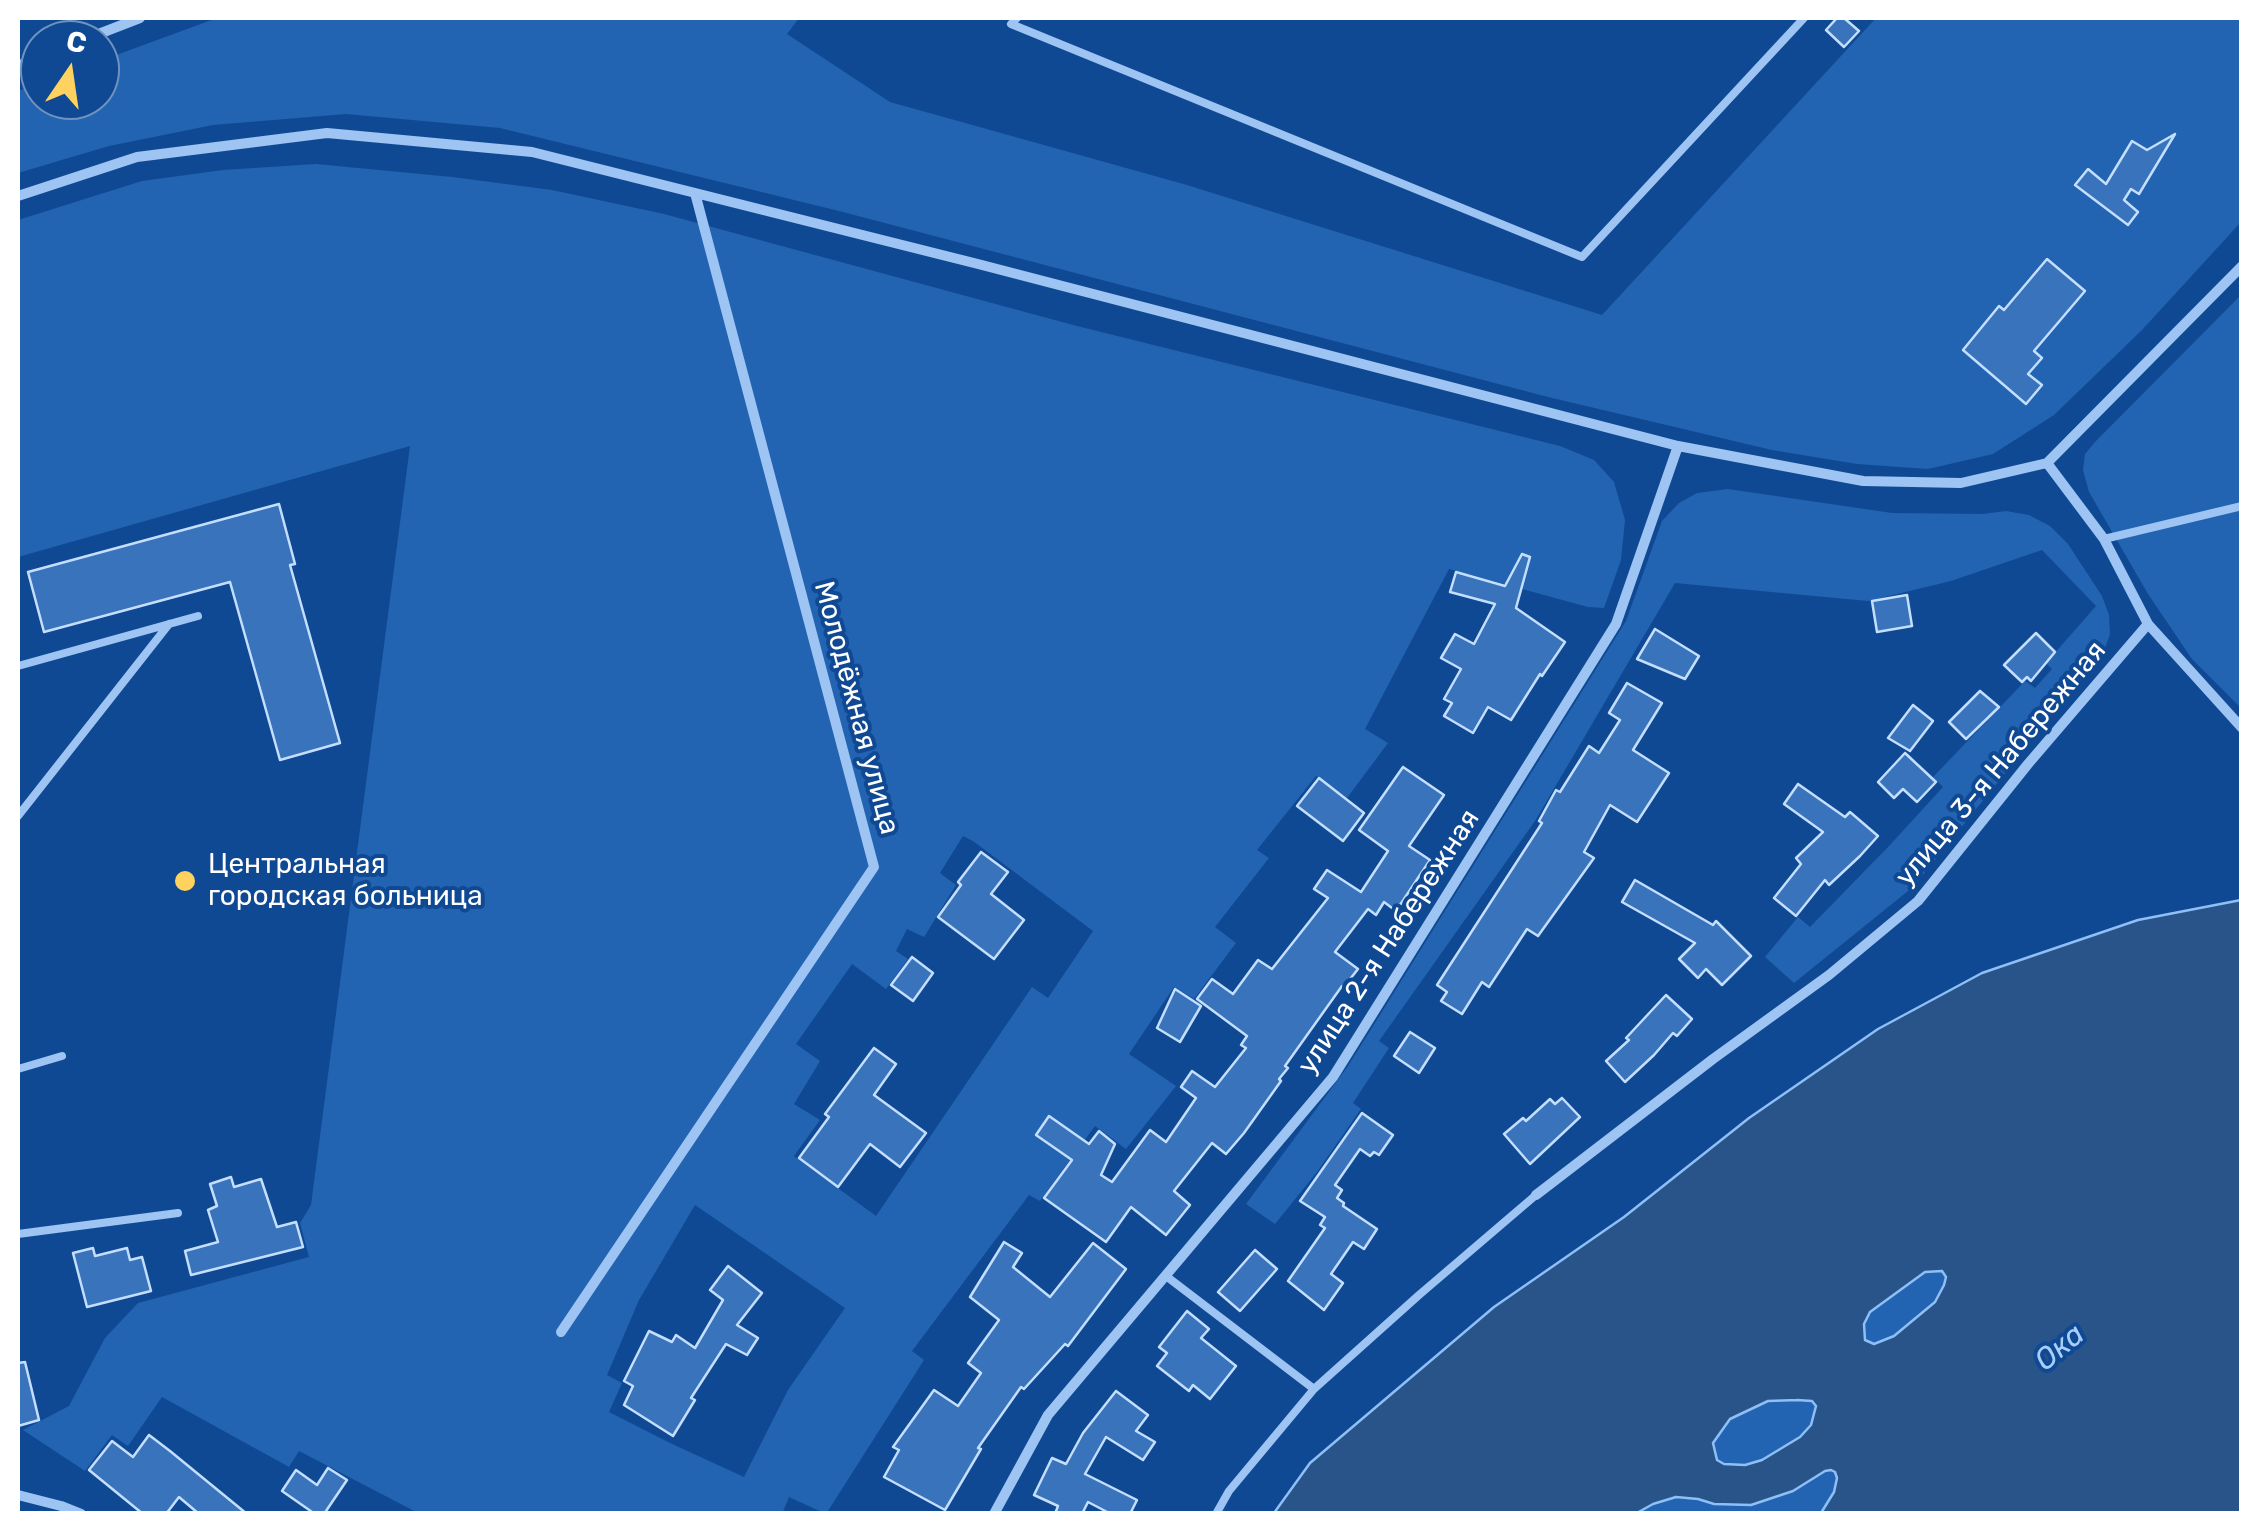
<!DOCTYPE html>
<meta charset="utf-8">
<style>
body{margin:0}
#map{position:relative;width:2259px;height:1531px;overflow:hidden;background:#104993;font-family:Rubik,sans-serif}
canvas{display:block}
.frame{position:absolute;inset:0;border:20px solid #fff;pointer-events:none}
.north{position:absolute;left:20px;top:20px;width:100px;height:100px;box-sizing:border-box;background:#104993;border:2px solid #7092be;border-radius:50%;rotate:13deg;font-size:28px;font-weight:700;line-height:40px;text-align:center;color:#fff}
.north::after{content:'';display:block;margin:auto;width:35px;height:45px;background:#ffd15f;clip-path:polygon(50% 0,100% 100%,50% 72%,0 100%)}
</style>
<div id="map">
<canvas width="2259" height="1531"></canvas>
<div class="frame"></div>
<div class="north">С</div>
</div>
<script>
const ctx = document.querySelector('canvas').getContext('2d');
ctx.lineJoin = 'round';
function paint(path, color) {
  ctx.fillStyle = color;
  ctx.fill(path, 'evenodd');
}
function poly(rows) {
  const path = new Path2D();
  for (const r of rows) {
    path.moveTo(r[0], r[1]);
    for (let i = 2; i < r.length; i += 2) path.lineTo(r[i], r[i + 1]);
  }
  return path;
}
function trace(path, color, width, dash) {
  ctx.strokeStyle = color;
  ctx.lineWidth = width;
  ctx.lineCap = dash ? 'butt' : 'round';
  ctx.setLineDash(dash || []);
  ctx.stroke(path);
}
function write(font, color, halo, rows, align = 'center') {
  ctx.font = font + ' Rubik,sans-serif';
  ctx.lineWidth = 8;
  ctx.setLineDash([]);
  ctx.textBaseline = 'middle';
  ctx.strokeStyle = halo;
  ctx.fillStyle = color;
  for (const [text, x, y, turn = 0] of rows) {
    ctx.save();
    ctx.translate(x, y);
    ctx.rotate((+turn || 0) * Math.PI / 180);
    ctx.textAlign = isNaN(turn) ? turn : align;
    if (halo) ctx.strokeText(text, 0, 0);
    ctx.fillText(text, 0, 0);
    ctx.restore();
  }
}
const green = poly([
 [217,18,799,18,787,34,890,102,1187,185,1602,315,1876,18,2241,18,2241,222,2142,330,2054,415,1993,454,1928,469,1857,464,1772,450,1548,397,839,211,500,128,346,114,213,125,109,146,18,173,18,91,40,83,40,100,100,100,100,61],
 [316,164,452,177,552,190,664,214,1073,325,1560,446,1594,460,1614,482,1625,520,1621,560,1604,608,1588,607,1449,569,1365,729,1388,743,1347,798,1316,776,1257,850,1269,858,1215,927,1236,943,1194,999,1174,987,1129,1054,1176,1086,1126,1149,1095,1126,1040,1201,1029,1195,912,1351,924,1360,826,1514,789,1497,782,1514,418,1513,299,1451,289,1467,162,1397,128,1446,112,1435,85,1471,23,1430,69,1406,105,1338,138,1303,309,1257,300,1223,311,1205,410,446,18,557,18,220,142,181,223,170],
 [963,836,973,841,1093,931,1048,998,1032,987,876,1216,794,1156,820,1120,794,1104,820,1061,796,1044,852,964,886,989,908,959,896,951,907,929,924,937,956,885,940,873],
 [695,1205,845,1308,788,1390,744,1477,670,1443,609,1412,622,1383,607,1375,639,1300],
 [2241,295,2241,708,2192,659,2148,594,2089,492,2083,470,2085,454,2095,442],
 [1728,489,1892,513,1982,514,2006,511,2029,515,2050,526,2068,544,2102,596,2109,615,2110,634,2104,651,1913,887,1794,983,1765,957,1798,917,1810,927,1889,846,1943,787,1933,777,1935,775,2025,681,2035,688,2052,669,2046,663,2096,606,2042,550,1951,581,1868,601,1675,583,1535,821,1379,1041,1389,1048,1353,1103,1361,1109,1317,1172,1275,1224,1246,1204,1348,1066,1626,621,1662,521,1679,503,1697,493],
 [1942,1271,1946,1277,1944,1285,1935,1302,1894,1336,1874,1344,1865,1340,1864,1324,1870,1312,1925,1272],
 [1797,1400,1812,1401,1816,1406,1811,1425,1800,1437,1762,1460,1745,1465,1724,1464,1717,1460,1713,1444,1730,1419,1768,1401],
 [1831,1470,1835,1472,1838,1478,1834,1493,1821,1513,1635,1514,1653,1504,1676,1497,1698,1499,1714,1504,1793,1491,1825,1471]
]);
const water = poly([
 [2241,900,2241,1513,1821,1513,1834,1492,1837,1478,1835,1472,1831,1470,1825,1471,1793,1491,1751,1505,1714,1504,1698,1499,1676,1497,1653,1504,1635,1514,1274,1513,1310,1463,1494,1307,1624,1217,1749,1118,1878,1029,1982,973,2138,920,2241,900],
 [1942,1271,1946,1277,1944,1285,1935,1302,1894,1336,1874,1344,1865,1340,1864,1324,1870,1312,1925,1272,1942,1271],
 [1797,1400,1812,1401,1816,1406,1811,1425,1800,1437,1762,1460,1745,1465,1724,1464,1717,1460,1713,1443,1730,1419,1768,1401,1797,1400]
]);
const building = poly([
 [1837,18,1844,18,1859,31,1844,47,1826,30,1837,18],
 [2175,134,2139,194,2131,189,2124,200,2138,212,2128,225,2075,185,2088,169,2106,184,2132,141,2147,150,2175,134],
 [2047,259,2085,291,2034,351,2042,358,2028,374,2042,385,2026,404,1963,350,1999,306,2004,310,2047,259],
 [279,504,295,564,290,565,340,743,280,760,230,582,44,632,28,572,279,504],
 [1522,554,1530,557,1516,608,1565,642,1542,676,1540,674,1511,720,1488,707,1473,733,1444,716,1452,703,1444,699,1461,669,1441,658,1455,634,1474,644,1495,604,1450,592,1456,572,1505,586,1522,554],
 [1907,595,1912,626,1877,632,1872,601,1907,595],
 [1655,629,1699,656,1685,679,1637,659,1655,629],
 [2036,633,2055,652,2031,681,2027,677,2022,682,2004,665,2036,633],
 [1627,683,1662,703,1633,750,1669,773,1637,822,1610,805,1584,852,1594,858,1538,936,1527,929,1489,987,1482,982,1462,1014,1441,1001,1447,992,1437,985,1542,823,1539,821,1556,790,1560,792,1589,746,1599,753,1620,720,1609,713,1627,683],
 [1980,691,1999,707,1966,739,1949,722,1980,691],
 [1913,705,1933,721,1910,751,1888,738,1913,705],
 [1905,753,1936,782,1917,802,1903,789,1894,798,1878,782,1905,753],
 [1403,767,1444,795,1409,846,1430,860,1396,911,1384,902,1376,915,1368,909,1335,952,1358,969,1343,988,1342,986,1285,1066,1288,1068,1279,1079,1281,1081,1244,1133,1226,1154,1212,1143,1174,1191,1190,1205,1166,1235,1131,1207,1106,1242,1044,1198,1072,1160,1036,1135,1049,1116,1089,1144,1099,1131,1115,1144,1101,1175,1112,1182,1150,1130,1166,1142,1196,1098,1181,1087,1192,1071,1215,1087,1246,1048,1241,1045,1247,1036,1197,999,1212,979,1233,994,1258,960,1272,969,1328,898,1314,889,1327,870,1361,892,1388,851,1359,830,1403,767],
 [1319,778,1364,813,1343,841,1297,806,1319,778],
 [1798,784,1845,817,1850,812,1878,836,1860,856,1829,885,1825,880,1796,916,1774,898,1801,864,1796,858,1823,832,1784,804,1798,784],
 [981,852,1008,872,991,894,1024,920,994,959,938,917,961,885,958,882,981,852],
 [1635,880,1713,925,1716,921,1751,956,1722,985,1706,969,1698,978,1679,959,1695,943,1622,902,1635,880],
 [912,957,933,973,913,1001,891,985,912,957],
 [1175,989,1201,1006,1180,1042,1157,1028,1175,989],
 [1666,995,1692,1019,1677,1036,1673,1033,1654,1055,1625,1082,1606,1061,1629,1040,1626,1038,1666,995],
 [1410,1032,1435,1048,1419,1073,1394,1056,1410,1032],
 [874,1048,896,1064,874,1095,926,1133,900,1167,870,1144,838,1187,799,1158,829,1117,825,1114,874,1048],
 [1562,1098,1580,1117,1530,1164,1504,1134,1523,1118,1526,1121,1550,1099,1555,1104,1562,1098],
 [1362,1113,1393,1135,1379,1155,1374,1152,1370,1156,1360,1149,1335,1185,1342,1190,1337,1198,1344,1203,1343,1206,1377,1229,1364,1249,1353,1242,1331,1274,1343,1283,1324,1310,1288,1281,1325,1228,1320,1225,1325,1217,1300,1201,1362,1113],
 [231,1177,234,1187,261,1179,277,1227,296,1222,303,1247,191,1275,185,1251,218,1242,208,1210,217,1206,210,1184,231,1177],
 [1004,1242,1022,1253,1013,1267,1050,1297,1093,1243,1126,1269,1068,1346,1065,1344,1024,1389,1021,1387,978,1448,981,1449,945,1510,884,1477,899,1450,893,1447,934,1390,958,1406,981,1373,968,1363,999,1320,970,1297,1004,1242],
 [93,1248,95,1256,127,1248,130,1260,142,1257,151,1291,87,1307,73,1253,93,1248],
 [1255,1250,1277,1269,1240,1311,1218,1292,1255,1250],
 [728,1266,762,1293,737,1325,758,1338,747,1355,726,1344,691,1398,695,1400,673,1436,624,1405,633,1386,624,1381,649,1331,672,1342,676,1335,695,1348,723,1300,710,1290,728,1266],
 [1187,1311,1209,1329,1201,1338,1236,1366,1210,1399,1193,1385,1189,1391,1157,1366,1167,1353,1159,1347,1187,1311],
 [25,1362,39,1420,18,1426,18,1363,25,1362],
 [1116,1391,1148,1415,1136,1431,1155,1442,1143,1460,1106,1437,1085,1474,1137,1500,1130,1514,1111,1514,1088,1502,1082,1514,1055,1514,1058,1506,1034,1495,1052,1458,1066,1464,1083,1433,1116,1391],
 [149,1435,170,1451,247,1514,199,1514,179,1497,166,1514,143,1514,89,1470,112,1441,133,1457,149,1435],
 [328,1468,347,1480,324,1514,315,1514,282,1491,296,1470,317,1485,328,1468]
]);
const service = poly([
 [1017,18,1011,24,1582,257,1804,18],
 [2104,539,2242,506],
 [18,666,198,616],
 [18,816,169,624],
 [18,1069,62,1056],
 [18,1234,178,1213],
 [1166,1276,1314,1389,1419,1295,1536,1195],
 [1216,1514,1229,1491,1314,1389]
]);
const minor = poly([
 [83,40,140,18],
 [18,66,40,57],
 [18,196,137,157,327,133,532,152,978,264,1678,446,1863,481,1961,483,2047,463],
 [2047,463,2104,539,2148,624,2242,728],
 [2047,463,2242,266],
 [1536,1195,1713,1059,1829,975,1918,901,2028,764,2148,624],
 [561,1332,874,867,695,193],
 [18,1495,61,1506,81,1514],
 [994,1514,1048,1415,1333,1077,1616,624,1678,446]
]);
const markers = [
 [185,881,12,"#ffd15f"]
];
const streetNames = [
 ["Молодёжная улица",856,708,75],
 ["улица 3-я Набережная",2001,764,-50],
 ["улица 2-я Набережная",1389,942,-57]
];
const poiNames = [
 ["Центральная",208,865],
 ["городская больница",208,897]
];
const waterNames = [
 ["Ока",2060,1348,-40]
];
paint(green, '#2263b2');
paint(water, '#29548a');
trace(water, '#8ebff7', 2.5);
paint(building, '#3873bb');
trace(building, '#c4defe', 2.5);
trace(service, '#9dc4f3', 8);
trace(minor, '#9dc4f3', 10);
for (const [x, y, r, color] of markers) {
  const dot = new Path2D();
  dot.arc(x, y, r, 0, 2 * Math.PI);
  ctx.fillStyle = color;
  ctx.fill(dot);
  trace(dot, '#104993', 4);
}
write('28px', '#fff', '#104993', streetNames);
write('28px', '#fff', '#104993', poiNames, 'left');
write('italic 30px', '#a9cefa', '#104993', waterNames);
</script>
